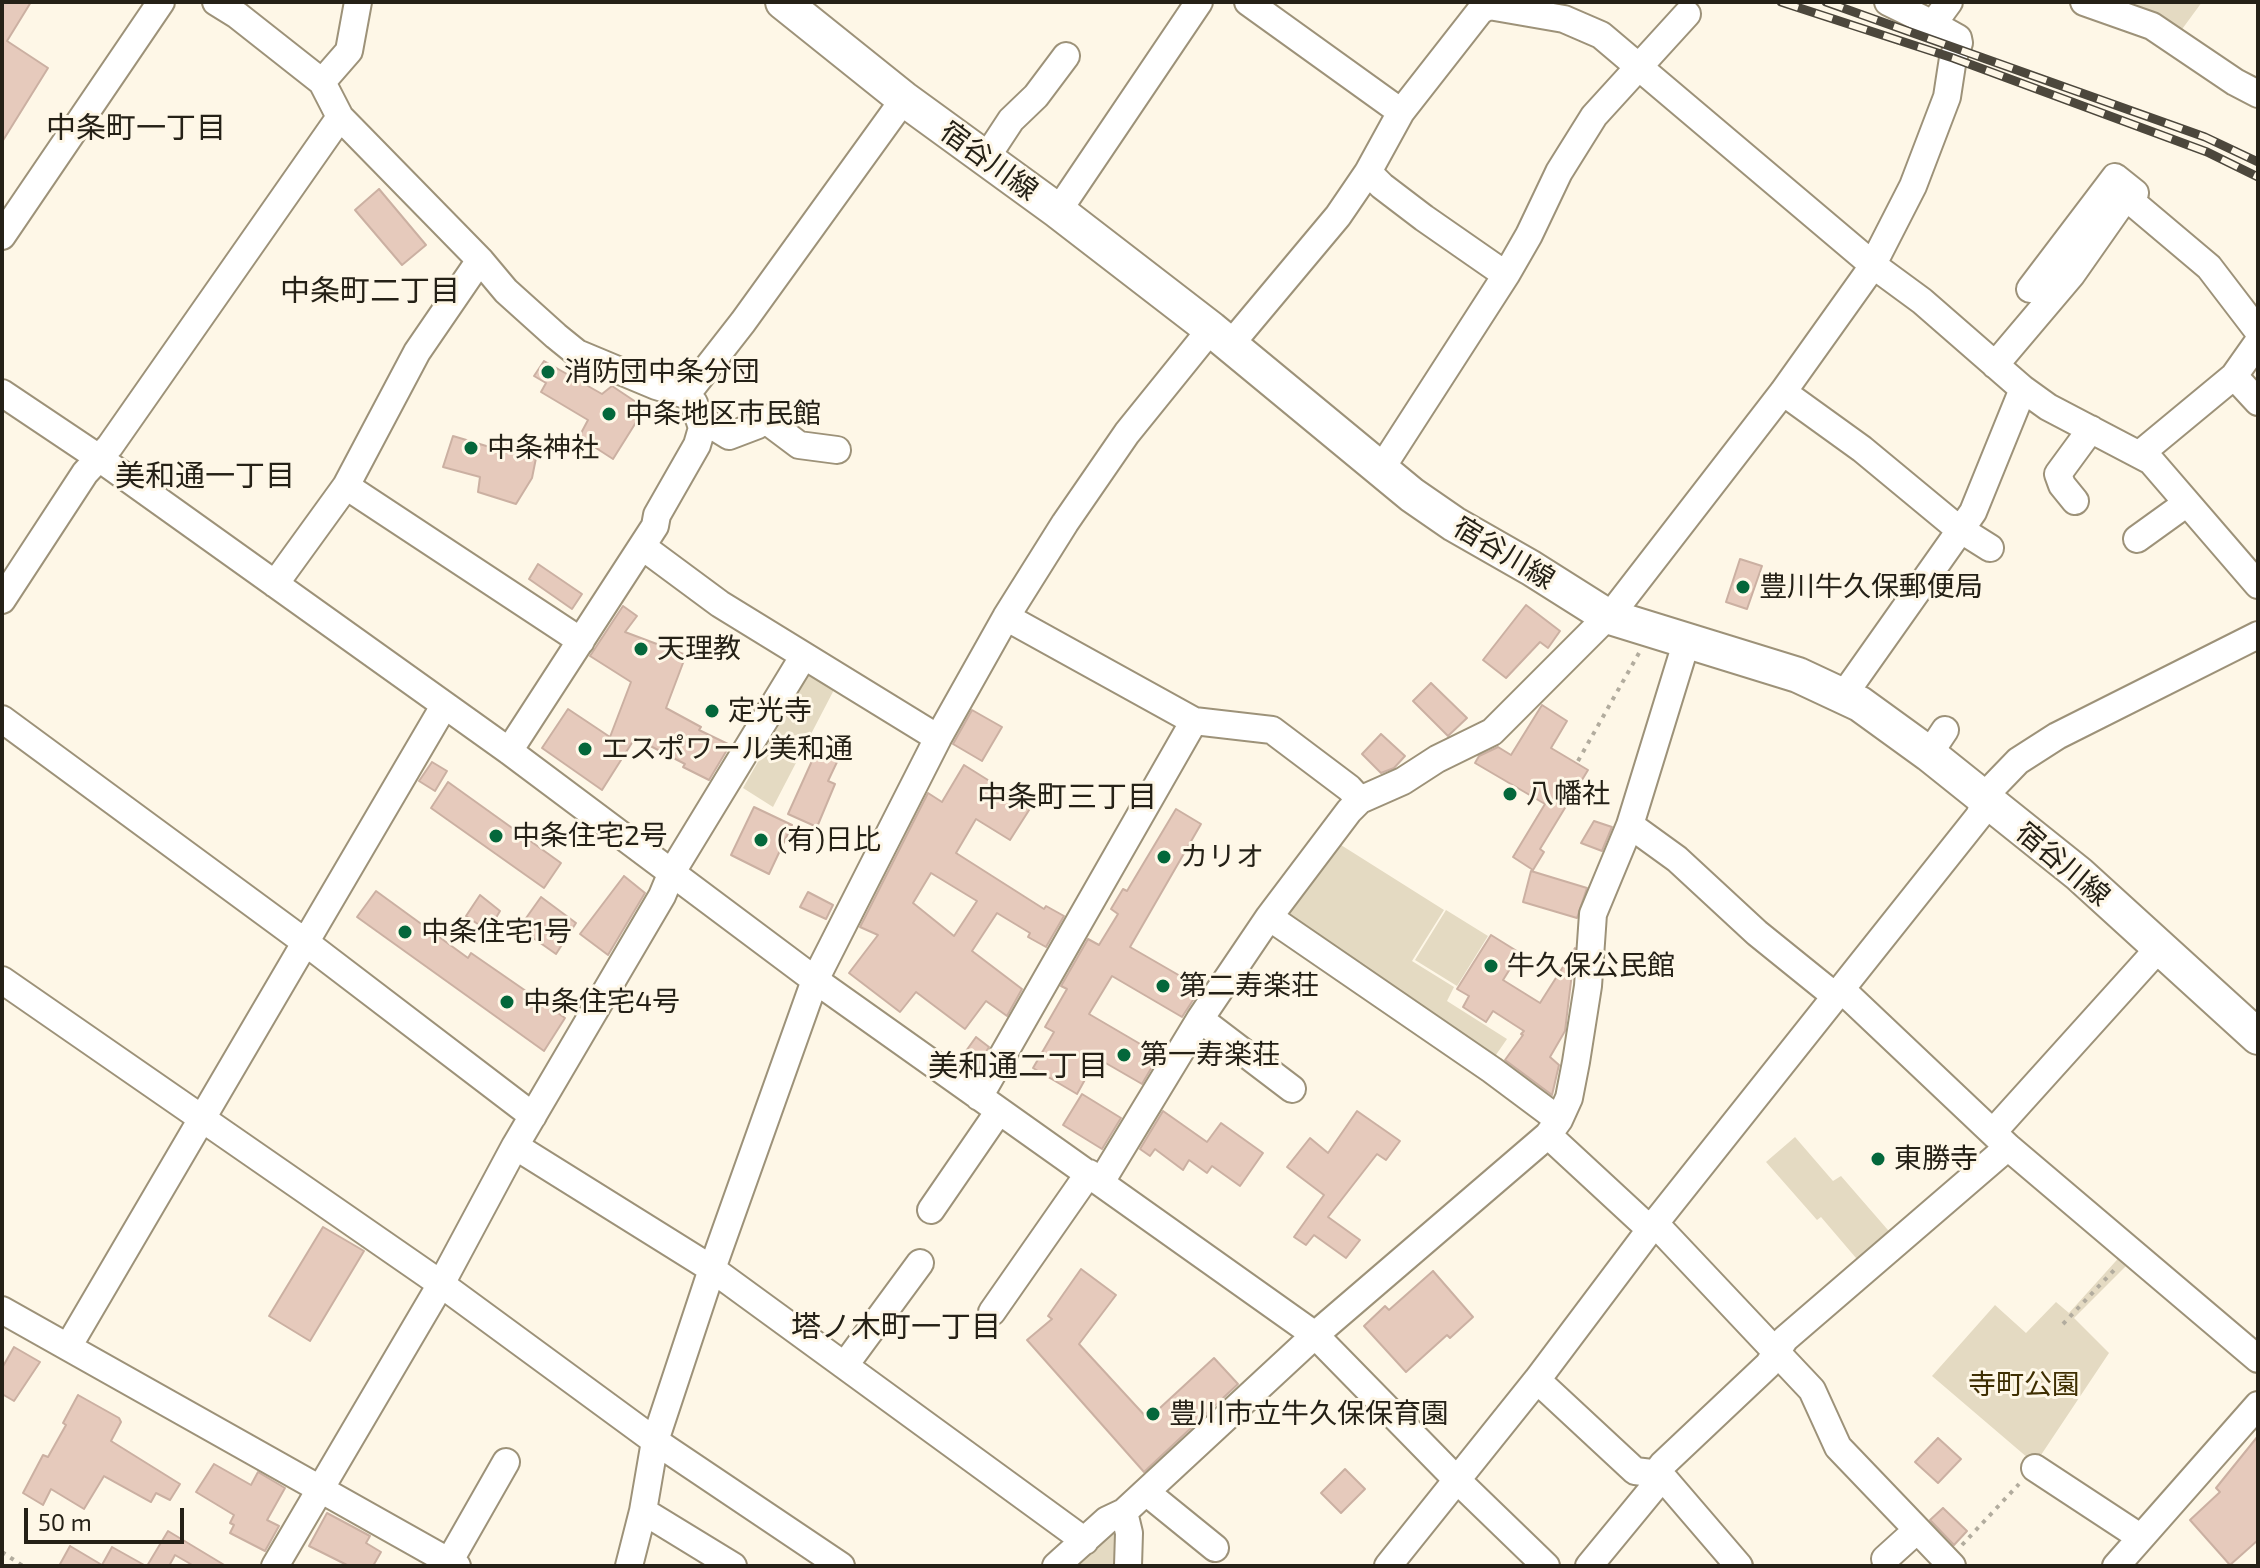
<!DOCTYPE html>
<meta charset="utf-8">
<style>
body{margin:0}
#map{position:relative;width:2260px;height:1568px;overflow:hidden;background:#fef7e7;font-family:"Exo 2",sans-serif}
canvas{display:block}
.frame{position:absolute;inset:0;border:4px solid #252117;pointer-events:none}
.scale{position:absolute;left:24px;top:1508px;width:160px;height:36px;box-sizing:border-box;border:4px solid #252117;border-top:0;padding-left:10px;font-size:24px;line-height:28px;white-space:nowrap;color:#252117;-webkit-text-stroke:6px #fef7e7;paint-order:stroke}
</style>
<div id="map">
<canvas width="2260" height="1568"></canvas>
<div class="frame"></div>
<div class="scale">50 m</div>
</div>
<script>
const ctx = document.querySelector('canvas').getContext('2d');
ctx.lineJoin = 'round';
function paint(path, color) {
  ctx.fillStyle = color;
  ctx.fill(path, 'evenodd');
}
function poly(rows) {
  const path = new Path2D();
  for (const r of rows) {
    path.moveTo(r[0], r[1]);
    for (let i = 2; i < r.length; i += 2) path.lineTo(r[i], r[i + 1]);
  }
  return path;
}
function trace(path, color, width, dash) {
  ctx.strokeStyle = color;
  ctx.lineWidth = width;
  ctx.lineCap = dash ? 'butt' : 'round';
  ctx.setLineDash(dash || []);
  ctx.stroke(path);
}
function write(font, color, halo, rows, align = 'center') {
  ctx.font = font + ' "Exo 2","Noto Sans JP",sans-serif';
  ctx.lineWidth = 6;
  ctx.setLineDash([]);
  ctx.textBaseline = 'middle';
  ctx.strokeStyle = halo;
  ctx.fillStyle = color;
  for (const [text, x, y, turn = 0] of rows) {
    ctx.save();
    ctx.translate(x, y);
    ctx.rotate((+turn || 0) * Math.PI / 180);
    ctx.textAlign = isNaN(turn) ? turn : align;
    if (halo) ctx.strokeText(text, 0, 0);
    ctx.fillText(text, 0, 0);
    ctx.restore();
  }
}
const green = poly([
 [2116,2,2202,2,2180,32],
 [816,673,836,686,773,807,743,788,807,676],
 [1333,840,1444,910,1412,961,1454,987,1447,1001,1507,1039,1491,1062,1281,909],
 [1446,910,1488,936,1457,986,1415,960],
 [1795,1137,1833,1181,1841,1176,1894,1237,1862,1265,1821,1217,1817,1220,1766,1162],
 [2124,1252,2132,1260,2074,1318,2109,1353,2035,1464,1932,1376,1995,1305,2026,1333,2056,1302,2069,1313],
 [1111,1527,1124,1534,1124,1566,1066,1566]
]);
const building = poly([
 [2,2,31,2,7,41,48,68,2,142,2,2],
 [379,189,426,245,402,265,355,210,379,189],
 [544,361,602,394,612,386,645,408,613,459,579,437,588,420,541,392,546,383,534,376,544,361],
 [453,436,493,448,498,437,538,448,532,478,516,504,478,492,480,477,443,467,453,436],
 [1740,559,1762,566,1747,609,1726,602,1740,559],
 [538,564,582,594,572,609,529,579,538,564],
 [1526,605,1560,631,1548,648,1540,642,1506,678,1483,660,1526,605],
 [623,606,637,616,625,632,686,655,666,708,701,727,699,730,730,745,709,780,683,767,685,764,635,738,602,790,542,748,568,709,610,737,631,682,590,656,623,606],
 [1431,683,1467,718,1448,736,1413,701,1431,683],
 [1542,705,1567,721,1551,748,1588,770,1540,849,1544,852,1533,870,1513,857,1545,804,1475,763,1479,756,1498,747,1511,755,1542,705],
 [972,710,1002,727,982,761,953,744,972,710],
 [1381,734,1405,756,1394,768,1381,773,1362,754,1381,734],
 [816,752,837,762,828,781,835,784,817,827,788,814,816,752],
 [432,762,447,771,435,791,419,781,432,762],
 [964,765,1031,807,1010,840,976,819,956,853,1044,909,1046,906,1064,916,1046,947,1028,937,1030,933,997,913,972,951,1022,989,1007,1016,986,1001,965,1029,916,992,900,1012,849,973,878,935,860,927,928,793,942,802,964,765],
 [931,873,977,901,954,936,913,903,931,873],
 [448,782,561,863,544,888,431,808,448,782],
 [754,807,792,825,769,874,731,855,754,807],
 [1176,809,1201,824,1130,947,1201,988,1182,1017,1112,976,1089,1014,1159,1055,1142,1084,1097,1058,1077,1094,1033,1068,1054,1032,1045,1027,1067,989,1061,986,1088,939,1099,945,1118,914,1111,909,1123,889,1127,891,1176,809],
 [1594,821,1612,827,1602,851,1581,843,1594,821],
 [1531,871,1587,888,1577,918,1523,902,1531,871],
 [624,876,645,893,608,955,580,934,624,876],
 [376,891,468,958,471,953,565,1018,544,1051,357,917,376,891],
 [808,892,833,905,826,919,800,907,808,892],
 [480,895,500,911,488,931,466,916,480,895],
 [541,897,576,923,556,954,519,928,541,897],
 [1491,935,1520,953,1503,980,1540,1003,1575,948,1565,1031,1550,1057,1559,1065,1552,1095,1505,1060,1523,1035,1521,1034,1524,1031,1493,1011,1486,1022,1463,1007,1469,996,1457,989,1491,935],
 [976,1037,989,1047,976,1069,961,1058,976,1037],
 [1082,1094,1121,1118,1102,1149,1063,1125,1082,1094],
 [1163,1111,1207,1142,1221,1123,1263,1153,1240,1186,1212,1166,1207,1173,1189,1160,1183,1170,1155,1149,1150,1156,1140,1149,1163,1111],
 [1357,1111,1400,1141,1386,1160,1377,1154,1328,1217,1360,1240,1346,1258,1314,1235,1306,1245,1294,1237,1324,1195,1287,1167,1310,1138,1328,1153,1357,1111],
 [323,1227,364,1251,310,1341,269,1316,323,1227],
 [1081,1269,1116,1295,1079,1344,1148,1419,1214,1358,1238,1384,1144,1472,1027,1340,1052,1319,1048,1316,1081,1269],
 [1433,1271,1473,1317,1450,1338,1447,1335,1406,1372,1364,1326,1385,1306,1389,1310,1433,1271],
 [14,1347,40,1362,14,1401,2,1394,2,1368,14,1347],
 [78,1395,119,1418,121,1422,111,1441,180,1484,170,1500,156,1493,151,1502,104,1476,84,1509,51,1489,43,1505,23,1493,43,1455,48,1457,66,1425,63,1423,78,1395],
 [2258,1436,2258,1540,2230,1565,2190,1520,2220,1492,2216,1488,2258,1436],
 [1938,1438,1961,1459,1938,1483,1915,1462,1938,1438],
 [214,1464,251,1485,258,1472,285,1488,267,1520,279,1526,265,1551,230,1533,234,1525,230,1523,234,1515,196,1492,214,1464],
 [1345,1469,1365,1489,1341,1513,1321,1493,1345,1469],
 [1943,1508,1967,1531,1954,1545,1930,1520,1943,1508],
 [327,1513,370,1536,366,1543,381,1552,373,1566,349,1566,309,1546,327,1513],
 [168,1531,226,1566,194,1566,175,1555,169,1566,147,1566,168,1531],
 [70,1546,102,1565,112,1547,146,1566,59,1566,70,1546]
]);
const path = poly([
 [1578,761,1639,653],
 [2063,1324,2117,1267],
 [1962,1545,2019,1484],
 [2,1552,23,1566]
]);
const minor = poly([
 [216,2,237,15,322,82,340,117,480,260,506,291,556,336,577,353,656,386,686,395,694,403,702,428,697,445,657,515,655,526,509,751],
 [1248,2,1401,112],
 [2084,2,2152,26,2235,82,2258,94],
 [1933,24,1949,2],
 [322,82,349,51,358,2],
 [986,158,1011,120,1036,96,1066,56],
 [1368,172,1382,186,1424,218,1506,275],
 [1058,211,1199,2],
 [2,236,161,2],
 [2030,289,2115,177,2135,193],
 [1230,345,1338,216,1368,172,1401,112,1480,11,1489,6,1564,19,1601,35,1873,265,1922,301,2023,389,2048,407,2151,461,2258,585],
 [1995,365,2072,274,2126,197,2209,267,2258,331],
 [2234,376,2258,402],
 [1783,392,1862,449,1955,526,1990,548],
 [2,393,99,458,509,751,815,980,1315,1335,1457,1480,1546,1566],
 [686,395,743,322,904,99],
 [698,417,729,436,758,425,763,418,799,445,837,450],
 [2141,453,2234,376,2258,342],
 [1381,469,1506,275,1529,235,1559,172,1594,116,1687,14],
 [346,486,581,641],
 [2075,501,2062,485,2058,474,2091,429],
 [2137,539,2187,503],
 [643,547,720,604,938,738],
 [275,584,346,486,417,352,480,260],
 [2,600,85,473,110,446,340,117],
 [1006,617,1194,721,1272,730,1349,788,1360,800],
 [1843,696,1973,512,2023,389],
 [2,719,305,942,533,1116],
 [1929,754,1945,730],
 [1630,825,1677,859,1757,933,1835,996],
 [1269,917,1492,1070,1559,1120],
 [2,980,441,1284,655,1441,841,1566],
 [1841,989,2008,1147,2258,1359],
 [1200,1019,1292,1089],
 [979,1097,1194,721],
 [1993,1132,2159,948],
 [1548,1135,1641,1221,1663,1232,1812,1390,1838,1447,1952,1566],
 [515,1146,712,1269,1085,1541],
 [1101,1182,1200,1019,1269,917,1349,811,1360,800,1403,781,1437,759,1492,732,1616,608,1783,392,1870,270,1913,186,1947,97,1953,58,1959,43,1958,38,1933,24,1888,2],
 [931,1210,999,1111],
 [2,1310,457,1566],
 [992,1312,1089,1173],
 [68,1347,444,706],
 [845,1365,920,1263],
 [1537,1380,1635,1471,1660,1474,1739,1566],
 [2035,1468,2140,1537],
 [1146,1492,1215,1548],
 [643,1511,733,1566],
 [1124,1512,1129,1533,1128,1566],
 [1885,1559,1917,1530],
 [449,1562,506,1462],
 [275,1566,441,1284,515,1146,662,896,672,872,803,657],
 [629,1566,643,1511,655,1441,712,1269,815,980,938,738,1006,617,1065,523,1127,433,1211,329],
 [1056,1566,1107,1520,1124,1512,1315,1335,1548,1135,1559,1120,1569,1098,1576,1062,1588,986,1593,914,1630,825,1687,640],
 [1388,1566,1537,1380,1652,1227,1979,816,1990,790,2018,761,2057,736,2258,635],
 [1589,1566,1659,1481,1662,1465,1768,1365,1785,1339,2008,1147],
 [2116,1566,2258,1405]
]);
const major = poly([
 [783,2,904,99,1058,211,1211,329,1412,495,1454,524,1531,568,1607,616,1798,675,1860,704,1929,754,2079,874,2258,1037]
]);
const rail = poly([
 [1781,2,1953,58,2207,152,2258,177],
 [1826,2,2205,137,2258,162]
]);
const markers = [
 [548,372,8,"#04673b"],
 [609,414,8,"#04673b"],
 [471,448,8,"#04673b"],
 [1743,587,8,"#04673b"],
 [641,649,8,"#04673b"],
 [712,711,8,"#04673b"],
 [585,749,8,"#04673b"],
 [1510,794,8,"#04673b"],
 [496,836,8,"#04673b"],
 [761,840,8,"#04673b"],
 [1164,857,8,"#04673b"],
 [405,932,8,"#04673b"],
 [1491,966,8,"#04673b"],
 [1163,986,8,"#04673b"],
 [507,1002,8,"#04673b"],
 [1124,1055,8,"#04673b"],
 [1878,1159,8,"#04673b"],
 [1153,1414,8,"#04673b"]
];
const streetNames = [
 ["宿谷川線",989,161,36],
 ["宿谷川線",1504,553,31],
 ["宿谷川線",2063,864,40]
];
const poiNames = [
 ["消防団中条分団",564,372],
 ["中条地区市民館",625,414],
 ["中条神社",487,448],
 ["豊川牛久保郵便局",1759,587],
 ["天理教",657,649],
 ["定光寺",728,711],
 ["エスポワール美和通",601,749],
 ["八幡社",1526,794],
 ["中条住宅2号",512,836],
 ["(有)日比",777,840],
 ["カリオ",1180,857],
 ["中条住宅1号",421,932],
 ["牛久保公民館",1507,966],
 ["第二寿楽荘",1179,986],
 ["中条住宅4号",523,1002],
 ["第一寿楽荘",1140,1055],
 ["東勝寺",1894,1159],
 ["豊川市立牛久保保育園",1169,1414]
];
const parkNames = [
 ["寺町公園",2024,1385]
];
const neighbourhoodNames = [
 ["中条町一丁目",136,128],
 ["中条町二丁目",370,291],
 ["美和通一丁目",205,476],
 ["中条町三丁目",1067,797],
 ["美和通二丁目",1018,1066],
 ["塔ノ木町一丁目",896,1327]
];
paint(green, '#e4dac2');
paint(building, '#e6cabc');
trace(building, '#cbb0a2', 2);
trace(minor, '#9d9279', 30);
trace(major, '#9d9279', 38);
trace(path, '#b2ac9e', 4, [4, 6]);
trace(minor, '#fff', 26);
trace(major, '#fff', 34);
trace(rail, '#4c473c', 9);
trace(rail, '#fef7e7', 6, [18]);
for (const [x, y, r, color] of markers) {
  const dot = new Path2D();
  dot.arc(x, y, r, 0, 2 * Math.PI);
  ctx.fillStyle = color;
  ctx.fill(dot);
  trace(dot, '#fef7e7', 3);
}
write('28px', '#252117', '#fef7e7', streetNames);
write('28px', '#252117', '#fef7e7', poiNames, 'left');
write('28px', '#3e2e01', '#fef7e7', parkNames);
write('30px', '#252117', '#fef7e7', neighbourhoodNames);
</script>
